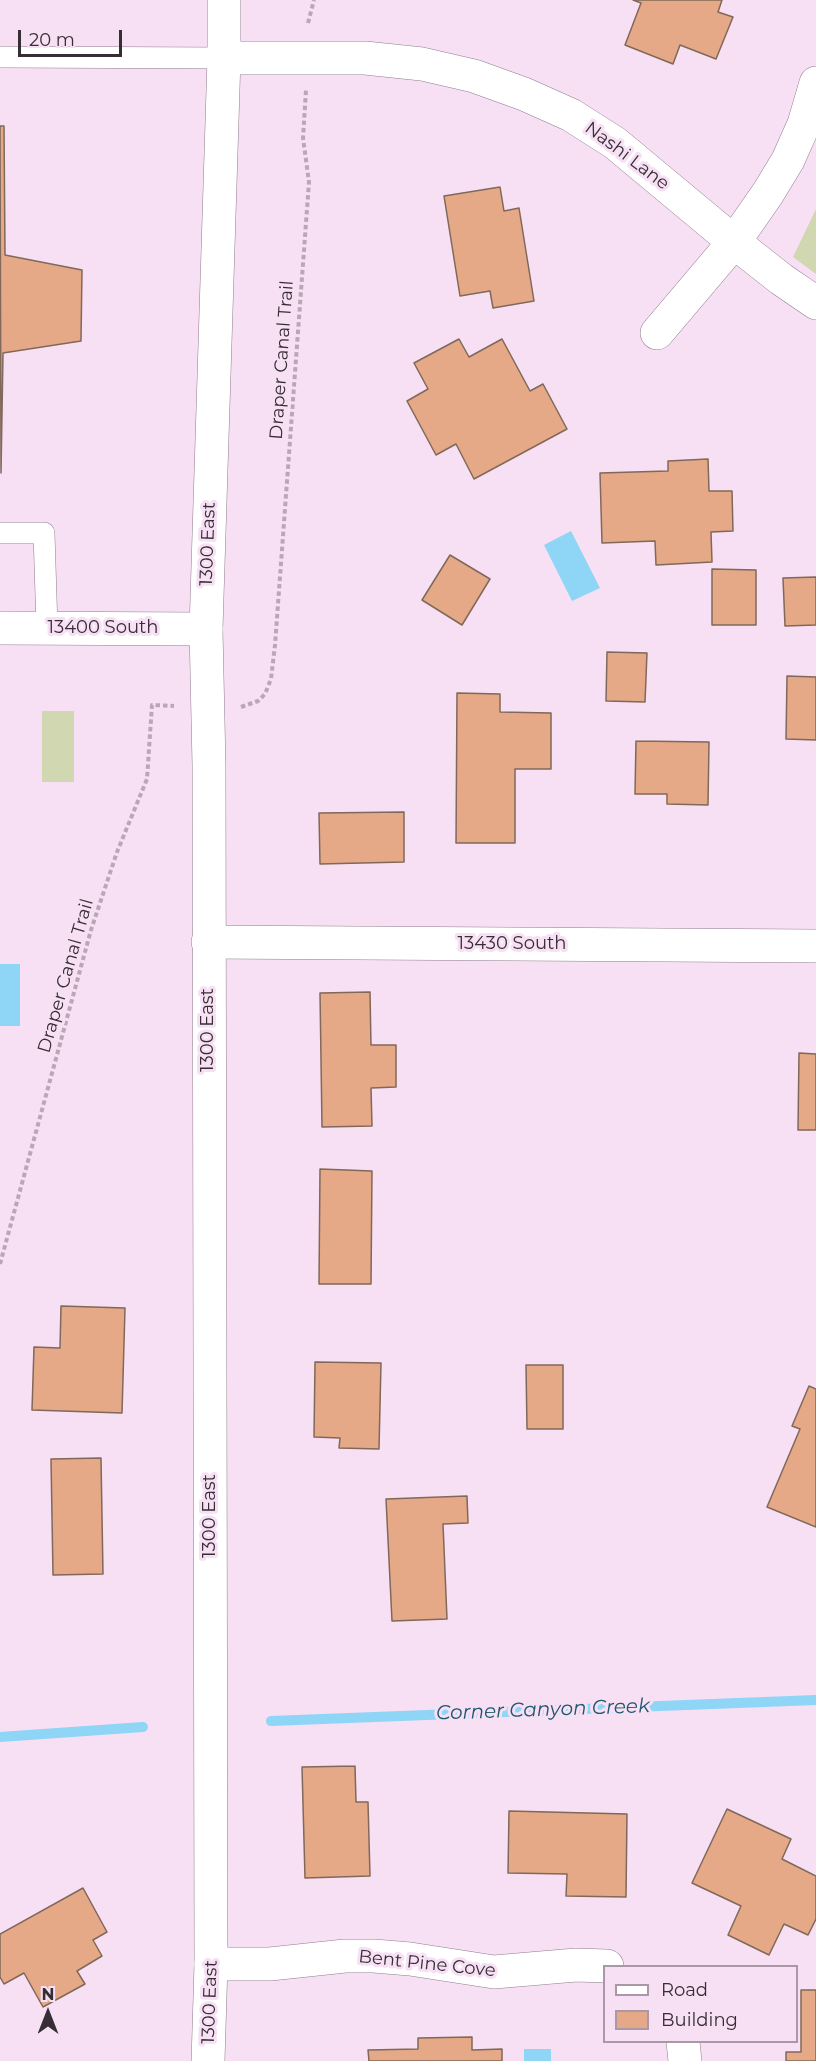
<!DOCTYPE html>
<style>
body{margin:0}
#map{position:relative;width:816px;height:2061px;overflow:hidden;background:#f7e0f4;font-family:Montserrat,sans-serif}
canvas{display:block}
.legend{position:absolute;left:603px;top:1965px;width:195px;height:78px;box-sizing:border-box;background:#f7e0f4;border:2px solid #aa98a8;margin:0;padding:8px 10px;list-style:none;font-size:18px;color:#362d35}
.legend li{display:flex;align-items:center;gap:12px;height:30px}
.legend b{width:30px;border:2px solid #aa98a8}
.north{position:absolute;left:18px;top:1983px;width:60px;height:60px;-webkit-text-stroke:4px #f7e0f4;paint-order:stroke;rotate:0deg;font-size:16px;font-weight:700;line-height:24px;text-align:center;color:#362d35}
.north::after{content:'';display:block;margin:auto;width:21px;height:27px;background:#362d35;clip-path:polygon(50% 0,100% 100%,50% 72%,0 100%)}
.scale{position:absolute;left:18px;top:30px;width:104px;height:27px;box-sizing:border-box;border:3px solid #362d35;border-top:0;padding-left:8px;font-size:18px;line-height:21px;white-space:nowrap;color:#362d35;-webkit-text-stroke:4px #f7e0f4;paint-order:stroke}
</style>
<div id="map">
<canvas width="816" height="2061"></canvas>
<ul class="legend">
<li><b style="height:8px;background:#fff"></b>Road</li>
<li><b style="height:16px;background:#e5a987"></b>Building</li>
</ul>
<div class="north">N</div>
<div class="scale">20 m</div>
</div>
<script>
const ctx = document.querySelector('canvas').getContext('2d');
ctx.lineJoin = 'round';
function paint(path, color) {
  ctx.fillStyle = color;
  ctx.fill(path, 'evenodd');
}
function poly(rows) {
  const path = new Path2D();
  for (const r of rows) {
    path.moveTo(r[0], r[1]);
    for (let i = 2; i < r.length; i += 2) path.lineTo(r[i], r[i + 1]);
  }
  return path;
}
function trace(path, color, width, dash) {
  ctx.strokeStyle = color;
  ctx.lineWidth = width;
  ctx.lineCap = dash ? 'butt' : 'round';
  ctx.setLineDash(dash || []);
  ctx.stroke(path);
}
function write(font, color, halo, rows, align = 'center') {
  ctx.font = font + ' Montserrat,sans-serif';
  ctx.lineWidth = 6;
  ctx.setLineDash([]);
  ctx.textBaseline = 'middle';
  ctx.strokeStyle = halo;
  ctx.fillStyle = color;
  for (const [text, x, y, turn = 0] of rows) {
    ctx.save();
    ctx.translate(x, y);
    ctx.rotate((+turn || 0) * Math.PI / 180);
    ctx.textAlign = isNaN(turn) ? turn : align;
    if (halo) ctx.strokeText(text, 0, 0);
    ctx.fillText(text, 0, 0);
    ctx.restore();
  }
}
const green = poly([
 [816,209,816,274,793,257],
 [42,711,74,711,74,782,42,782]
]);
const water = poly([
 [571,531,600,588,572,601,544,545],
 [0,964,20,964,20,1026,0,1026],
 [524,2049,551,2049,551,2061,524,2061]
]);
const stream = poly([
 [271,1721,816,1700],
 [0,1737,143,1727]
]);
const building = poly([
 [633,0,722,0,718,12,733,17,716,59,680,45,673,64,625,45,641,3,633,0],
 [0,126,4,126,5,255,82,270,81,341,3,353,1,473,0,126],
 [500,187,504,211,519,208,534,301,493,308,490,291,460,296,444,196,500,187],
 [459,339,469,357,502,339,530,391,543,384,567,429,474,479,456,444,436,455,407,401,428,389,414,363,459,339],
 [708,459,709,491,732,491,733,531,711,532,712,562,656,565,655,541,602,543,600,473,668,471,668,461,708,459],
 [450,555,490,579,462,625,422,600,450,555],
 [712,569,756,570,756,625,712,625,712,569],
 [816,577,816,625,785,626,783,578,816,577],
 [607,652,647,653,645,702,606,701,607,652],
 [787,676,816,677,816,740,786,739,787,676],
 [457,693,500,694,500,712,551,713,551,769,515,769,515,843,456,843,457,693],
 [636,741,709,742,708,805,667,804,667,794,635,794,636,741],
 [404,812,404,862,320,864,319,813,404,812],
 [370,992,371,1045,396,1045,396,1087,371,1088,372,1126,322,1127,320,993,370,992],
 [799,1053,816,1054,816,1130,798,1130,799,1053],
 [320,1169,372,1171,371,1284,319,1284,320,1169],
 [61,1306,125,1308,122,1413,32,1410,34,1347,60,1348,61,1306],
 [315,1362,381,1363,379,1449,339,1448,340,1438,314,1437,315,1362],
 [526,1365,563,1365,563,1429,527,1429,526,1365],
 [809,1386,816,1389,816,1527,767,1507,800,1429,792,1426,809,1386],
 [101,1458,103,1574,53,1575,51,1459,101,1458],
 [467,1496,468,1523,443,1524,447,1619,392,1621,386,1499,467,1496],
 [355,1766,356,1802,368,1802,370,1876,305,1878,302,1767,355,1766],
 [727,1809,791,1839,782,1859,816,1876,816,1919,808,1935,784,1924,769,1955,728,1935,741,1906,692,1883,727,1809],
 [509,1811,627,1814,626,1897,566,1896,567,1874,508,1873,509,1811],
 [83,1888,107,1932,93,1940,102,1956,77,1971,85,1984,43,2007,24,1973,4,1984,0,1977,0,1934,83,1888],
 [801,1990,816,1990,816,2061,786,2061,786,2052,801,2052,801,1990],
 [472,2037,472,2050,502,2049,502,2061,369,2061,368,2050,418,2049,418,2038,472,2037]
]);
const path = poly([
 [308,23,314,0],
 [241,707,258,701,265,694,271,679,275,645,309,182,303,138,306,90],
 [0,1264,91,930,117,852,147,779,152,705,174,706]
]);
const lane = poly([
 [0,57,224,58],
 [0,533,44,533,47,628]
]);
const street = poly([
 [224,58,365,58,422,64,474,76,524,94,571,115,615,143,734,242,781,279,816,303],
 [657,333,734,242,768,193,788,160,804,124,816,83],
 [0,628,206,629],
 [208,942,816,946],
 [211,1964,270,1964,345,1956,374,1956,410,1959,494,1972,576,1965,607,1966],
 [683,2042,685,2061]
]);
const secondary = poly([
 [208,2061,211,1964,209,765,206,629,224,58,224,0]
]);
const streetNames = [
 ["Nashi Lane",627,156,37],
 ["Draper Canal Trail",282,360,-86],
 ["1300 East",208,544,-88],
 ["13400 South",103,628],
 ["13430 South",512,944],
 ["Draper Canal Trail",66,976,-74],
 ["1300 East",208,1030,-90],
 ["1300 East",210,1516,-90],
 ["Bent Pine Cove",427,1964,6],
 ["1300 East",210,2002,-88]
];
const waterNames = [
 ["Corner Canyon Creek",543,1710,-2]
];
paint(green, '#d1d7b0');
paint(water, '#8ed5f6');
trace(stream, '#8ed5f6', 10);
paint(building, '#e5a987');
trace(building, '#80685a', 1.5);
trace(lane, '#907c8e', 22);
trace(street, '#907c8e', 34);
trace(secondary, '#907c8e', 34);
trace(path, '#b9a7b7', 4, [4.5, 3]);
trace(lane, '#fff', 21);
trace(street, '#fff', 33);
trace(secondary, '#fff', 33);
write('18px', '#362d35', '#f7e0f4', streetNames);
write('italic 20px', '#20586f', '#f7e0f4', waterNames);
</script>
